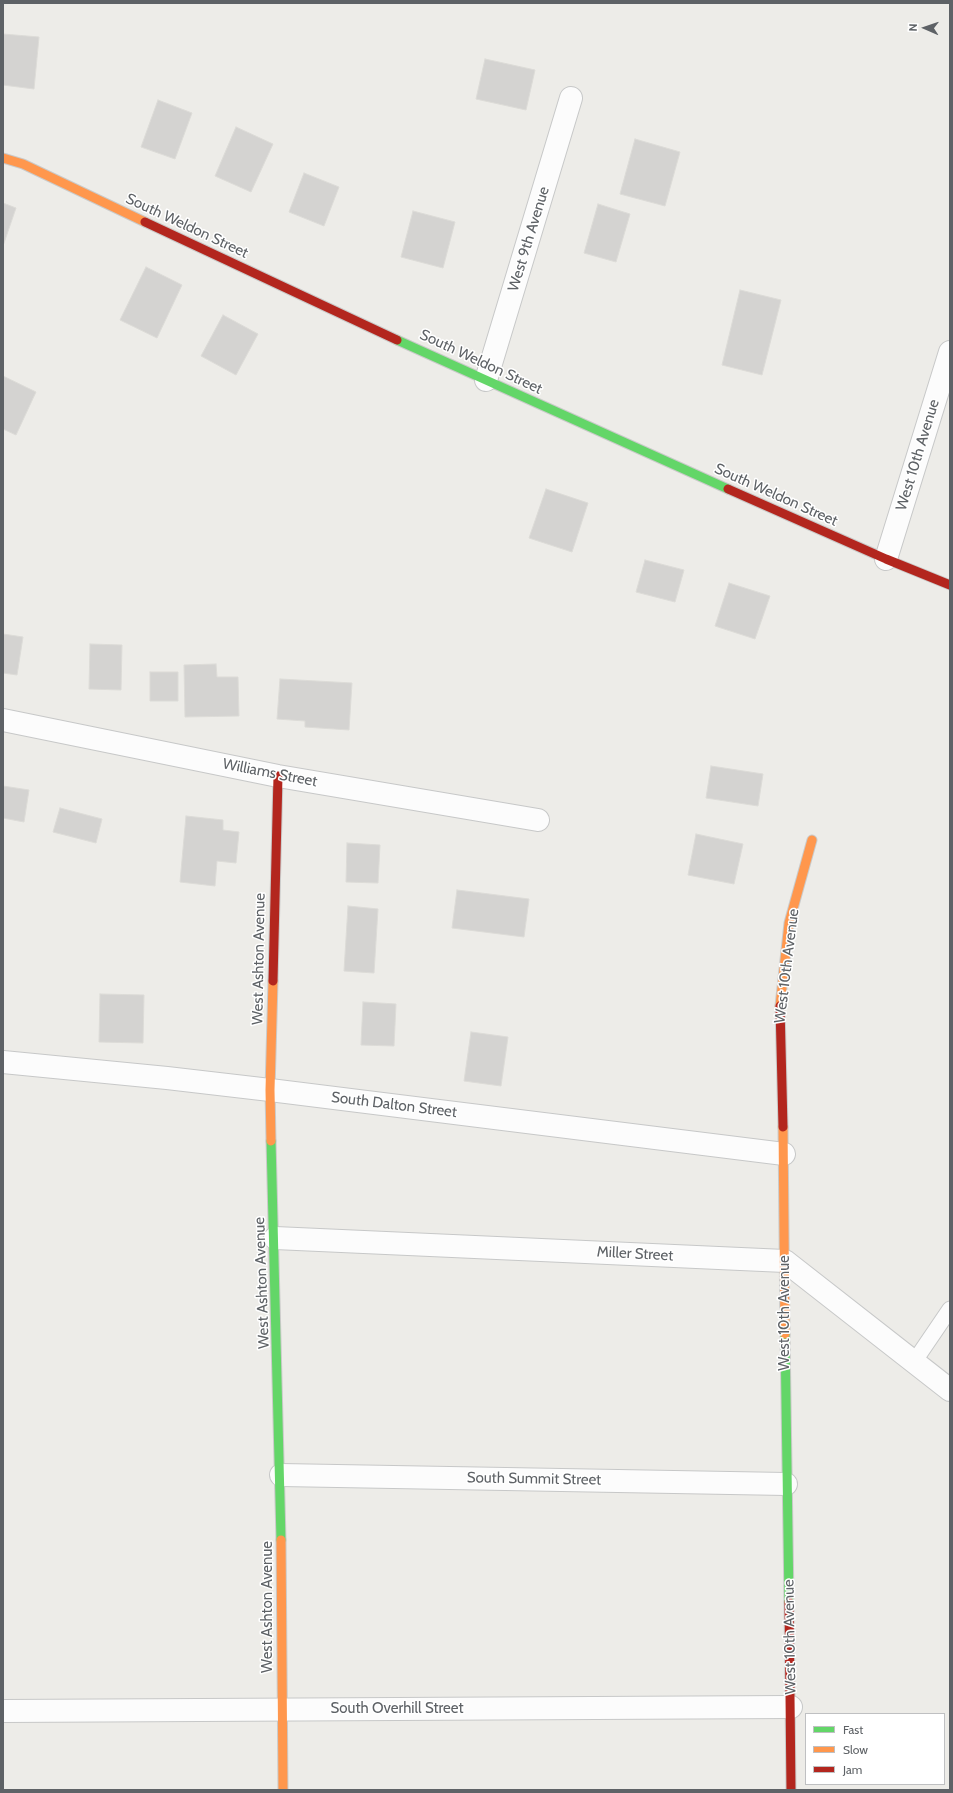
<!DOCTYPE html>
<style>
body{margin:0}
#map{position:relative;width:953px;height:1793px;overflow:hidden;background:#edece8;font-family:Cabin,sans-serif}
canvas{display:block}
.frame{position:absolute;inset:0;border:4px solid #5e6266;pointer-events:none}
.legend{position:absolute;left:805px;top:1713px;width:140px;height:72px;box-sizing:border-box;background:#fff;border:1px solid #bfc0c2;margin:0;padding:5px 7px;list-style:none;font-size:12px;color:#5e6266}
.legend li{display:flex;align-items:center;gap:8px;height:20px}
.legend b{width:20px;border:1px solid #bfc0c2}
.north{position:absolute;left:905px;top:8px;width:40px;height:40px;-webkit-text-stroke:3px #fff;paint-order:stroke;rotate:272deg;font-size:11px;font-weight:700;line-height:16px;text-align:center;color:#5e6266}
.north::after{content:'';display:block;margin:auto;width:14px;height:18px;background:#5e6266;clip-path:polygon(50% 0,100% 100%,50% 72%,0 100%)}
</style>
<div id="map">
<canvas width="953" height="1793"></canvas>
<div class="frame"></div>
<ul class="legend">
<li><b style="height:5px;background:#63d668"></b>Fast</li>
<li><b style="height:5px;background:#ff974d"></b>Slow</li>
<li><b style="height:5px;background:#b3261e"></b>Jam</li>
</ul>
<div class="north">N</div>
</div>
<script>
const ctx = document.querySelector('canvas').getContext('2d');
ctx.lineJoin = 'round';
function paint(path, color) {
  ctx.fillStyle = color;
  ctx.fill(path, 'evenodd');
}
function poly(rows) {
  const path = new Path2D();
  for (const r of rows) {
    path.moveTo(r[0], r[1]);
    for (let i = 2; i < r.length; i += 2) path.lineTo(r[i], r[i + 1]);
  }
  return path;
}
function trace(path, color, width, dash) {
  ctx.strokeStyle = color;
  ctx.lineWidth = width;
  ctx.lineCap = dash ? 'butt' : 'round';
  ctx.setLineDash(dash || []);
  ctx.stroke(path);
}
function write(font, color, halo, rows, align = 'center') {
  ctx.font = font + ' Cabin,sans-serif';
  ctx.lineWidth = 3;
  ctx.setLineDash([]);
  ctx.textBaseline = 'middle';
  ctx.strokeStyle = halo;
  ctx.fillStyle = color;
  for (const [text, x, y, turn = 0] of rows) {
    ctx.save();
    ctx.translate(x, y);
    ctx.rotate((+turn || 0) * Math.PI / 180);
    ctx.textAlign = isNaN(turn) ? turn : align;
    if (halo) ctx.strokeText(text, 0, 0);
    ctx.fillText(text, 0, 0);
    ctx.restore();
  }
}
const building = poly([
 [3,34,39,37,34,89,3,85,3,34],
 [485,59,535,70,526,110,476,99,485,59],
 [158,100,192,113,175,159,141,147,158,100],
 [236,127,273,144,251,192,215,176,236,127],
 [635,139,680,152,665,206,620,194,635,139],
 [304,173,339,187,324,226,289,212,304,173],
 [3,203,16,208,3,246,3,203],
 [598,204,630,214,616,262,584,253,598,204],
 [413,211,455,222,443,268,401,257,413,211],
 [146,267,182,285,157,338,120,320,146,267],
 [740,290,781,300,762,375,722,365,740,290],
 [223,315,258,334,236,375,201,356,223,315],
 [3,376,36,392,16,435,3,429,3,376],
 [546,489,588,503,572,552,529,538,546,489],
 [645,560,684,570,675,602,636,592,645,560],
 [729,583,770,596,755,639,715,626,729,583],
 [3,634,23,637,17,675,3,673,3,634],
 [90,644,122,645,121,690,89,689,90,644],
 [216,664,217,677,238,677,239,716,185,717,184,665,216,664],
 [150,672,178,672,178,701,150,701,150,672],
 [280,679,352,683,349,730,305,727,305,721,277,719,280,679],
 [711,766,763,774,758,806,706,798,711,766],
 [3,786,29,790,24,822,3,818,3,786],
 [60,808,102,819,96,843,53,832,60,808],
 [186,816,223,820,223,830,239,832,236,863,217,861,215,886,180,882,186,816],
 [696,834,743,844,734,884,688,875,696,834],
 [347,843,380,845,378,883,346,882,347,843],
 [457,890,529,899,524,937,452,928,457,890],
 [348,906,378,909,374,973,344,971,348,906],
 [100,994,144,995,143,1043,99,1042,100,994],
 [363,1002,396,1004,394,1046,361,1045,363,1002],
 [471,1032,508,1037,501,1086,464,1081,471,1032]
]);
const lane = poly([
 [914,1362,950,1309]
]);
const street = poly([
 [486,380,571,98],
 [886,559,950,352],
 [3,720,278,776,538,820],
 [3,1062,167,1078,270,1090,784,1154],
 [275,1238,785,1261,950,1390],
 [281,1475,786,1484],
 [3,1711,791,1707]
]);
const fast = poly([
 [397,340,728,489],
 [271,1141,281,1540],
 [785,1334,789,1602]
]);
const slow = poly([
 [3,158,23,164,145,222],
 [780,1006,789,923,812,840],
 [783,1127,785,1334],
 [271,1141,270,1090,273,981],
 [281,1540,283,1790]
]);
const jam = poly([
 [145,222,397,340],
 [728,489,886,559,950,585],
 [273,981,278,776],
 [780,1006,783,1127],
 [789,1602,791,1790]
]);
const streetNames = [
 ["South Weldon Street",187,226,25],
 ["West 9th Avenue",529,239,-73],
 ["South Weldon Street",481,362,25],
 ["West 10th Avenue",918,455,-73],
 ["South Weldon Street",776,495,24],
 ["Williams Street",270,773,11],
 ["West Ashton Avenue",259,959,-89],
 ["West 10th Avenue",787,966,-83],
 ["South Dalton Street",394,1105,7],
 ["Miller Street",635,1254,3],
 ["West Ashton Avenue",262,1283,-92],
 ["West 10th Avenue",785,1313,-90],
 ["South Summit Street",534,1479,1],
 ["West Ashton Avenue",268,1607,-90],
 ["West 10th Avenue",790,1637,-91],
 ["South Overhill Street",397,1709]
];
paint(building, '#d4d3d1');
trace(building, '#dcdbd7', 1);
trace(lane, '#c7c8c8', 17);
trace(street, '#c7c8c8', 24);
trace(fast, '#cacac9', 11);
trace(slow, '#cacac9', 11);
trace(jam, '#cacac9', 11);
trace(lane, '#fcfcfc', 15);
trace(street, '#fcfcfc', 22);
trace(fast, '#63d668', 9);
trace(slow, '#ff974d', 9);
trace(jam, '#b3261e', 9);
write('15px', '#5e6266', '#fff', streetNames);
</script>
